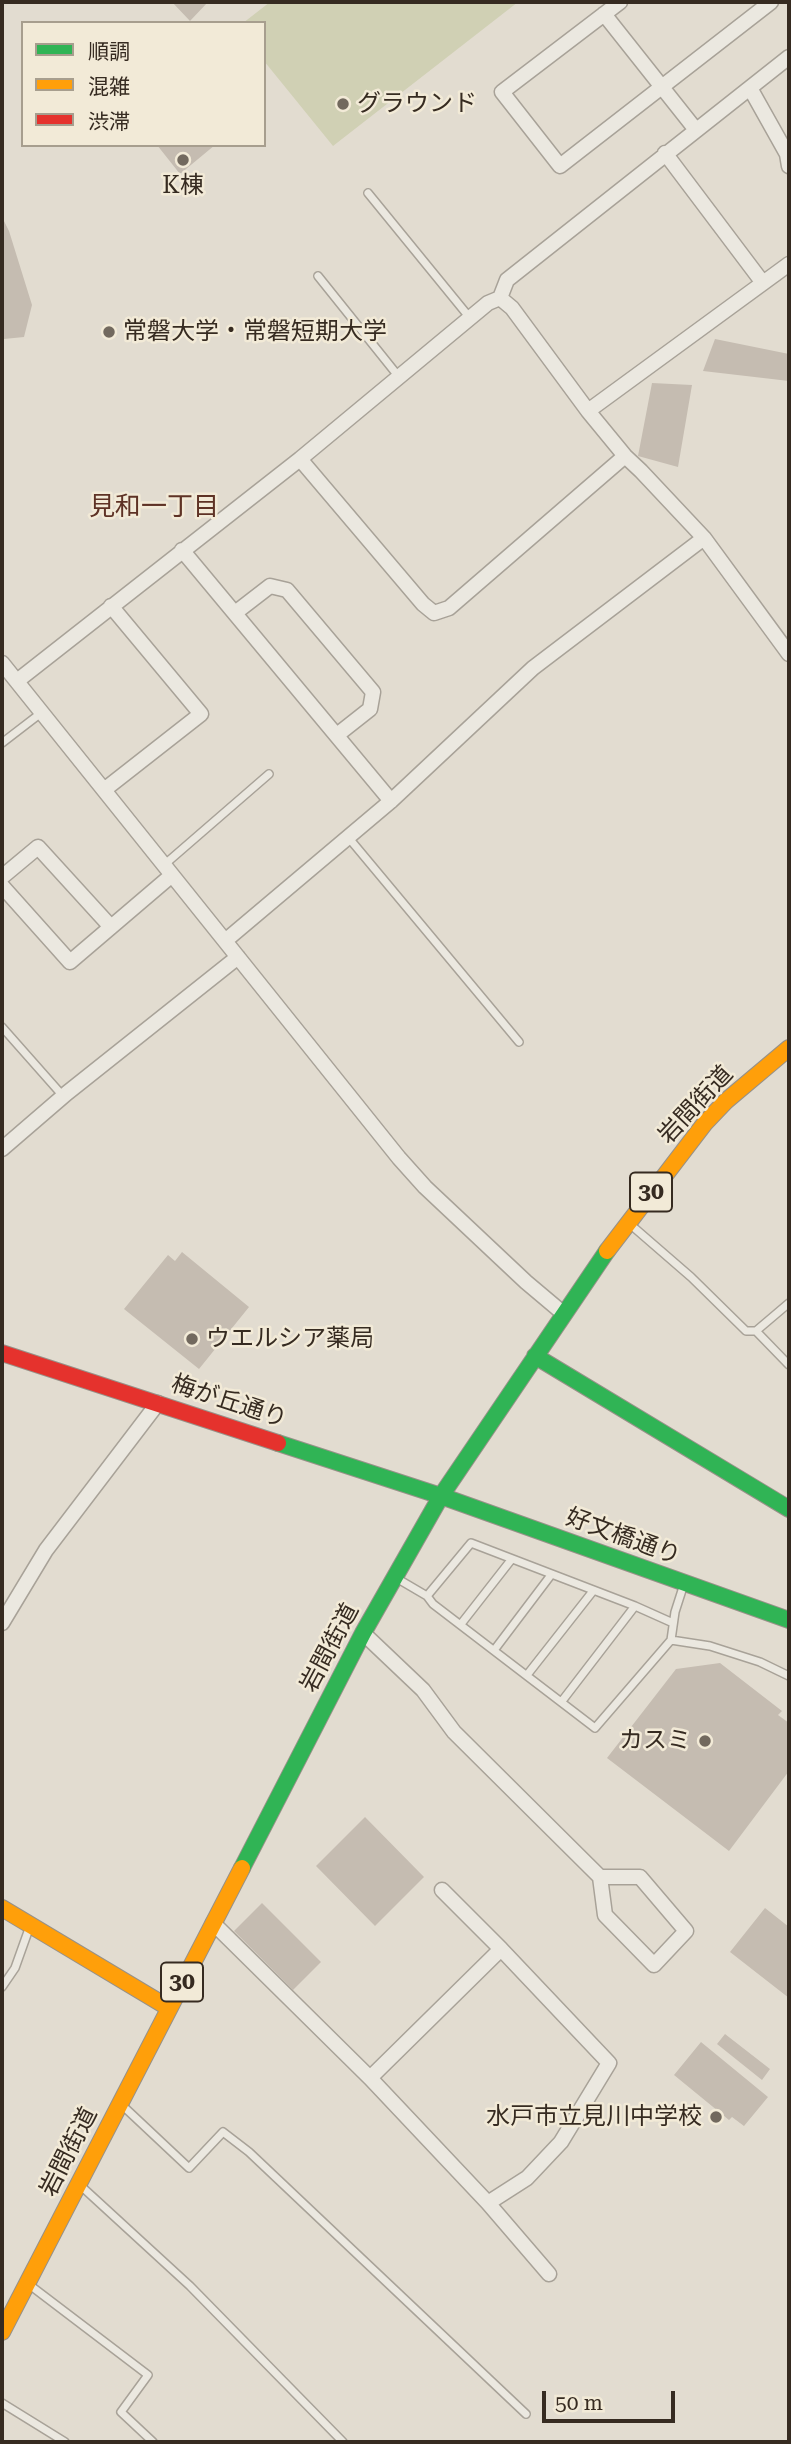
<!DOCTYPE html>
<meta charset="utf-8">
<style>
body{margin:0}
#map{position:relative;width:791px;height:2444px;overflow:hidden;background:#e2dcd0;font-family:"Roboto Serif","Noto Sans JP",serif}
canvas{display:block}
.frame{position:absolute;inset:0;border:4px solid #362b21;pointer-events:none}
.legend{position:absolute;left:21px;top:21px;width:245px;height:126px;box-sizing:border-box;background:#f2ead7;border:2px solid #a79e8e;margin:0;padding:9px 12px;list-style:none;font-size:21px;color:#362b21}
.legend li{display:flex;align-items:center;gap:14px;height:35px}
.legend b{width:35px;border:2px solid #a79e8e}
.scale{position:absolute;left:542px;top:2391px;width:133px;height:32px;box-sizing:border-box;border:4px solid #362b21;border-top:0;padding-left:9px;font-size:21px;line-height:24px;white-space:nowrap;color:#362b21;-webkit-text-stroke:5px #f2ead7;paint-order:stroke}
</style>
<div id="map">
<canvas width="791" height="2444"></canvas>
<div class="frame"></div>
<ul class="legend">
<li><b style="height:9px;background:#30b455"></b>順調</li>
<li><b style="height:9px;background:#ff9f0a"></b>混雑</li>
<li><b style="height:9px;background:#e5322d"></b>渋滞</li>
</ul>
<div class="scale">50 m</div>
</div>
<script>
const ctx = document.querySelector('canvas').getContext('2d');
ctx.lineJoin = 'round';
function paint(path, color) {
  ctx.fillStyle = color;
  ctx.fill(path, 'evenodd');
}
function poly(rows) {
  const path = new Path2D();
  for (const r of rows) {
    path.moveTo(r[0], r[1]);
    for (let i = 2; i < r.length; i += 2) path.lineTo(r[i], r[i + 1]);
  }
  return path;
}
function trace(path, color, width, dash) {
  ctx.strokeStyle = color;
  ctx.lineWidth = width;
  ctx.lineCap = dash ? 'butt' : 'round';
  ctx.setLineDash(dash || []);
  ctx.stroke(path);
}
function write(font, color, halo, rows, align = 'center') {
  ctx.font = font + ' "Roboto Serif","Noto Sans JP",serif';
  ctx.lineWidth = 5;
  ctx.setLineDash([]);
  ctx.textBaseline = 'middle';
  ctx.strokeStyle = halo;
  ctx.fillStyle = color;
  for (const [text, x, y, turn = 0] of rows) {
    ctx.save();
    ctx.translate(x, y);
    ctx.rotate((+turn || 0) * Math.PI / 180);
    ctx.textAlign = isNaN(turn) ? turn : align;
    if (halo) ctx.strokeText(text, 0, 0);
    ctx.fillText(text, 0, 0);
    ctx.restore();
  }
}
const green = poly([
 [270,2,518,2,333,146,264,61,264,23,243,23]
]);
const building = poly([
 [172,2,208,2,190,21],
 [157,145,215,145,180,174],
 [2,217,9,231,32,305,24,337,4,339,2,337],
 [715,339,789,354,789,381,703,371],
 [652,383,692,385,678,467,638,456],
 [182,1252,249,1307,199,1369,124,1309,168,1255,175,1261],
 [720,1663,782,1711,778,1715,789,1723,789,1771,729,1851,607,1758,676,1669],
 [365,1817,424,1877,375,1926,316,1866],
 [262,1903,321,1962,293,1990,234,1931],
 [765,1908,789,1927,789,1998,730,1952],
 [725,2034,770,2069,762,2080,717,2044],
 [701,2042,768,2097,744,2126,732,2117,729,2120,674,2075]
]);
const lane = poly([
 [368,193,470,318],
 [318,276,399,377],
 [2,743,41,713],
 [348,837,519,1042],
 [164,865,269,774],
 [2,1027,63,1096],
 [631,1225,691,1277,746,1331,756,1331,789,1365],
 [756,1331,789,1303],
 [398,1579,427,1596,433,1604,595,1728,671,1640,675,1612,684,1584],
 [427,1596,471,1543,635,1606,673,1623],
 [461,1624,511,1560],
 [671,1640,710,1646,760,1662,789,1676],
 [495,1649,551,1575],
 [527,1675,593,1591],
 [562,1701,635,1606],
 [2,1987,15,1968,30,1926],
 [123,2106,189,2168,223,2132,249,2152,526,2414],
 [81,2186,190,2286,343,2442],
 [31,2286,148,2375,121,2412,153,2442],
 [2,2403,65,2442]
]);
const street = poly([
 [620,2,502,92,560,166,771,2],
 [604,14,696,130],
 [750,88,787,154,789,166],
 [665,153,763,283],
 [500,298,507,280,789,57],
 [588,411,789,264],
 [300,459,423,604,434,613,449,608,625,456],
 [182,550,391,801],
 [235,613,270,586,287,590,373,692,370,709,337,735],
 [2,663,399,1158,425,1187,526,1282,564,1314],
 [17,681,300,459,488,303,500,298,512,308,588,411,625,456,641,471,704,538,789,654],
 [104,790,201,714,111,606],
 [2,877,38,847,111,927],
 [2,886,70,962,172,875],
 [225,941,391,801,533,668,704,538],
 [2,1149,67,1093,238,957],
 [2,1623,46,1550,158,1403],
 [363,1633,423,1690,454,1732,600,1877,605,1915,654,1965,686,1931,640,1877,600,1877],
 [442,1890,501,1949,609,2063,561,2142,527,2178,488,2203],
 [213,1923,370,2078,488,2203,549,2274],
 [370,2078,501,1949]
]);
const fast = poly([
 [535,1356,789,1509],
 [278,1443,441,1496,789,1620],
 [242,1868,363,1633,441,1496,607,1251]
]);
const slow = poly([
 [607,1251,705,1123,726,1101,789,1048],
 [2,1908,169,2008],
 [2,2332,242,1868]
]);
const jam = poly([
 [2,1353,278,1443]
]);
const markers = [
 [343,104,7,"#72695e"],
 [183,160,7,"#72695e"],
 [109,332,7,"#72695e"],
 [192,1339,7,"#72695e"],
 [705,1741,7,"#72695e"],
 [716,2117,7,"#72695e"]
];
const shields = [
 [651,1192,42],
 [182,1982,42]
];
const shieldNames = [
 ["30",651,1192],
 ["30",182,1982]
];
const poiNames = [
 ["グラウンド",357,104],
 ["K棟",183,186,"center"],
 ["常磐大学・常磐短期大学",123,332],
 ["ウエルシア薬局",206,1339],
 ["カスミ",691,1741,"right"],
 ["水戸市立見川中学校",702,2117,"right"]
];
const streetNames = [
 ["岩間街道",696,1105,-47],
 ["梅が丘通り",229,1402,18],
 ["好文橋通り",623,1537,20],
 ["岩間街道",330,1648,-62],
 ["岩間街道",69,2152,-63]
];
const neighbourhoodNames = [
 ["見和一丁目",154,507]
];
paint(green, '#d0d0b4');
paint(building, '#c5bcb1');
trace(lane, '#a8a298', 10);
trace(street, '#a8a298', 17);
trace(fast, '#979188', 18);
trace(slow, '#979188', 18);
trace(jam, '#979188', 18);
trace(lane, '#ebe8e0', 7);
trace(street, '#ebe8e0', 14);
trace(fast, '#30b455', 16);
trace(slow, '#ff9f0a', 16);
trace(jam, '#e5322d', 16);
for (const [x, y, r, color] of markers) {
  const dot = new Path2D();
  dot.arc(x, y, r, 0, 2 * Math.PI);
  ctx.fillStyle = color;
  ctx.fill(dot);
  trace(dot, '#f2ead7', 2.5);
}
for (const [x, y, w] of shields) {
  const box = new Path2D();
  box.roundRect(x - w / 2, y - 19.5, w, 39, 5);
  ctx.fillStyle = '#f2ead7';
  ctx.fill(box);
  trace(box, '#362b21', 2);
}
write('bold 23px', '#362b21', null, shieldNames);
write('24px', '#362b21', '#f2ead7', poiNames, 'left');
write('24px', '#362b21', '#f2ead7', streetNames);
write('26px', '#5e3225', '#f2ead7', neighbourhoodNames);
</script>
